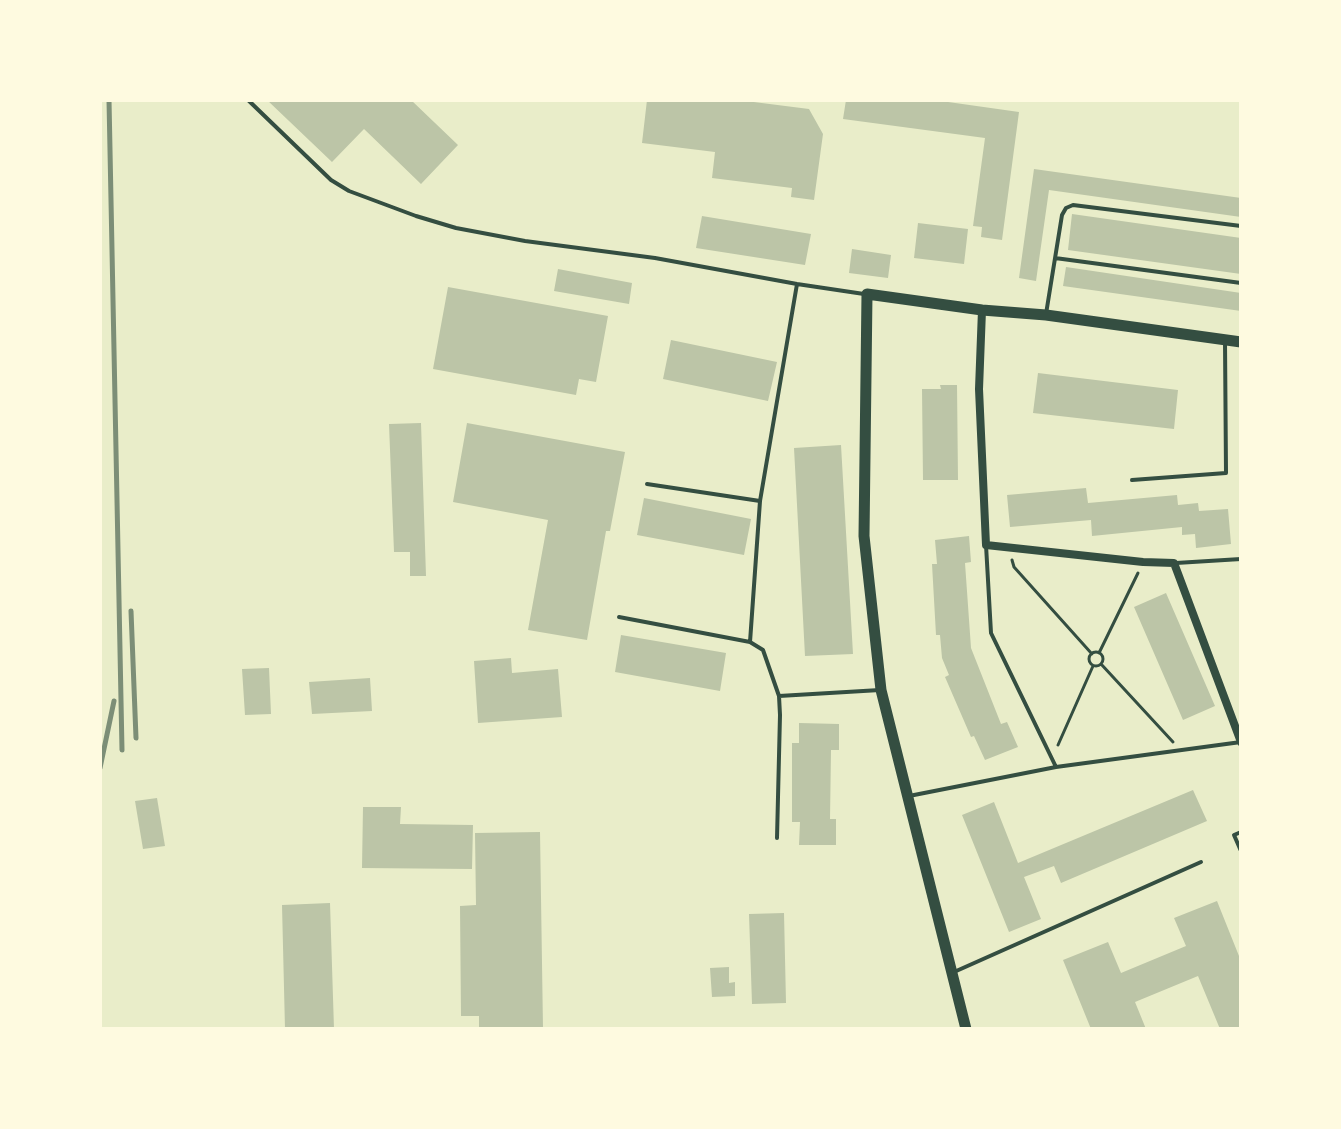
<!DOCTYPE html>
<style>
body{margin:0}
#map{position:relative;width:1341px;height:1129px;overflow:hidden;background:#e9edc9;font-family:"IBM Plex Sans",sans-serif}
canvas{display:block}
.frame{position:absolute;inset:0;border:102px solid #fefae0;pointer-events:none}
</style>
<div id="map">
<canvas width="1341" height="1129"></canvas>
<div class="frame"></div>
</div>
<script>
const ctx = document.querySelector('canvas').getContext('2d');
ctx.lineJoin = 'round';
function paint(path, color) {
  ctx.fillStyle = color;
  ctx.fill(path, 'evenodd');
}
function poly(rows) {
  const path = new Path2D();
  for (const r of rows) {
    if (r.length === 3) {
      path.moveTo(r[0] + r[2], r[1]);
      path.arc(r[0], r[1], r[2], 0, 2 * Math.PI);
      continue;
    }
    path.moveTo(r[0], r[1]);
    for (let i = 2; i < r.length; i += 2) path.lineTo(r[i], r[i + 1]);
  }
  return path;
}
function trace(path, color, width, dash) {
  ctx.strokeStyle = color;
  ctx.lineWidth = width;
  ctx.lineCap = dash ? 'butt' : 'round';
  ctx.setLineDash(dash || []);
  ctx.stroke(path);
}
const building = poly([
 [267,100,411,100,458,145,421,184,364,129,332,162],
 [647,100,738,100,809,109,823,134,814,200,791,197,792,188,712,178,715,152,642,143],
 [846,100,934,100,1019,112,1002,240,981,237,982,227,973,226,985,138,843,119],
 [1034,169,1241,198,1241,217,1049,190,1036,281,1019,278],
 [1072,214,1241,238,1241,274,1068,250],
 [702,216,811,234,805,265,696,248],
 [918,223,968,229,964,264,914,258],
 [852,249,891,255,888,278,849,273],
 [1066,267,1241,293,1241,311,1063,286],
 [558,269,632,283,629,304,554,291],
 [448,287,608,316,596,382,579,379,576,395,433,369],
 [671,340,777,362,768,401,663,379],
 [1038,373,1178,390,1174,429,1033,413],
 [940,385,957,385,958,480,923,480,922,389,941,389],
 [421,423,426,576,410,576,410,552,394,552,389,424],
 [467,423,625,452,610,531,606,531,587,640,528,630,548,520,453,502],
 [841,445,853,654,805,656,794,448],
 [1086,488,1088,503,1177,495,1178,505,1198,503,1199,511,1228,509,1231,544,1196,548,1195,534,1182,535,1182,527,1092,536,1091,520,1010,527,1007,495],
 [644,498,751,519,744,555,637,535],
 [969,536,971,562,965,563,971,648,1001,724,1007,722,1018,747,985,760,974,736,971,737,945,677,949,675,942,658,940,635,936,635,932,564,937,564,935,540],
 [1166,593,1215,706,1183,720,1134,607],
 [621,635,726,653,720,691,615,672],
 [511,658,512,673,558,669,562,717,478,723,474,661],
 [269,668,271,714,245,715,242,669],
 [370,678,372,711,312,714,309,682],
 [799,723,839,724,839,750,831,750,830,819,836,819,836,845,799,845,800,822,792,822,792,743,799,743],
 [1193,790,1207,821,1061,883,1054,866,1024,877,1041,919,1009,932,962,815,994,802,1018,863],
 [157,798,165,846,143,849,135,801],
 [363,807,401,807,400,824,473,825,472,869,362,868],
 [540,832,543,1029,479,1029,479,1016,461,1016,460,906,476,905,475,833],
 [1217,901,1241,961,1241,1029,1220,1029,1198,976,1135,1002,1146,1029,1091,1029,1063,960,1108,942,1121,973,1186,946,1174,918],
 [330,903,334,1029,285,1029,282,905],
 [784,913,786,1003,752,1004,749,914],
 [729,967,729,983,735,982,735,996,712,997,710,968]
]);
const path = poly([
 [1012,560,1014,567,1092,654],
 [1096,659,7],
 [1099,653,1138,573],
 [1101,664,1173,742],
 [1058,745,1093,666]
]);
const service = poly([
 [248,100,331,180,349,191,416,216,456,228,525,241,655,258,797,284,864,294],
 [1055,258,1241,283],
 [1046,314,1062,215,1066,208,1073,205,1241,226],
 [1132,480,1226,473,1225,342],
 [647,484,760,501],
 [986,545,991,633,1056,767],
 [1176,563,1241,559],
 [619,617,750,642,760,501,797,284],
 [750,642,763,650,779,696,780,715,777,838],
 [779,696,880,690],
 [909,796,1056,767,1241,742],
 [1241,832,1234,835,1241,851],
 [954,972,1201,862]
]);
const minor = poly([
 [982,310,979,389,986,545,1143,562,1174,563,1241,742]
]);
const tertiary = poly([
 [966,1029,881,690,864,536,867,294,982,310,1046,315,1241,342]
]);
const rail = poly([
 [109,100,122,750],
 [131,611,136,738],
 [100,768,114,701]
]);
paint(building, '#bcc5a7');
trace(path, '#344e41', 3);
trace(service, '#344e41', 4);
trace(minor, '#344e41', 8);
trace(tertiary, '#344e41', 11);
trace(rail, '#7c8e77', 5);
</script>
